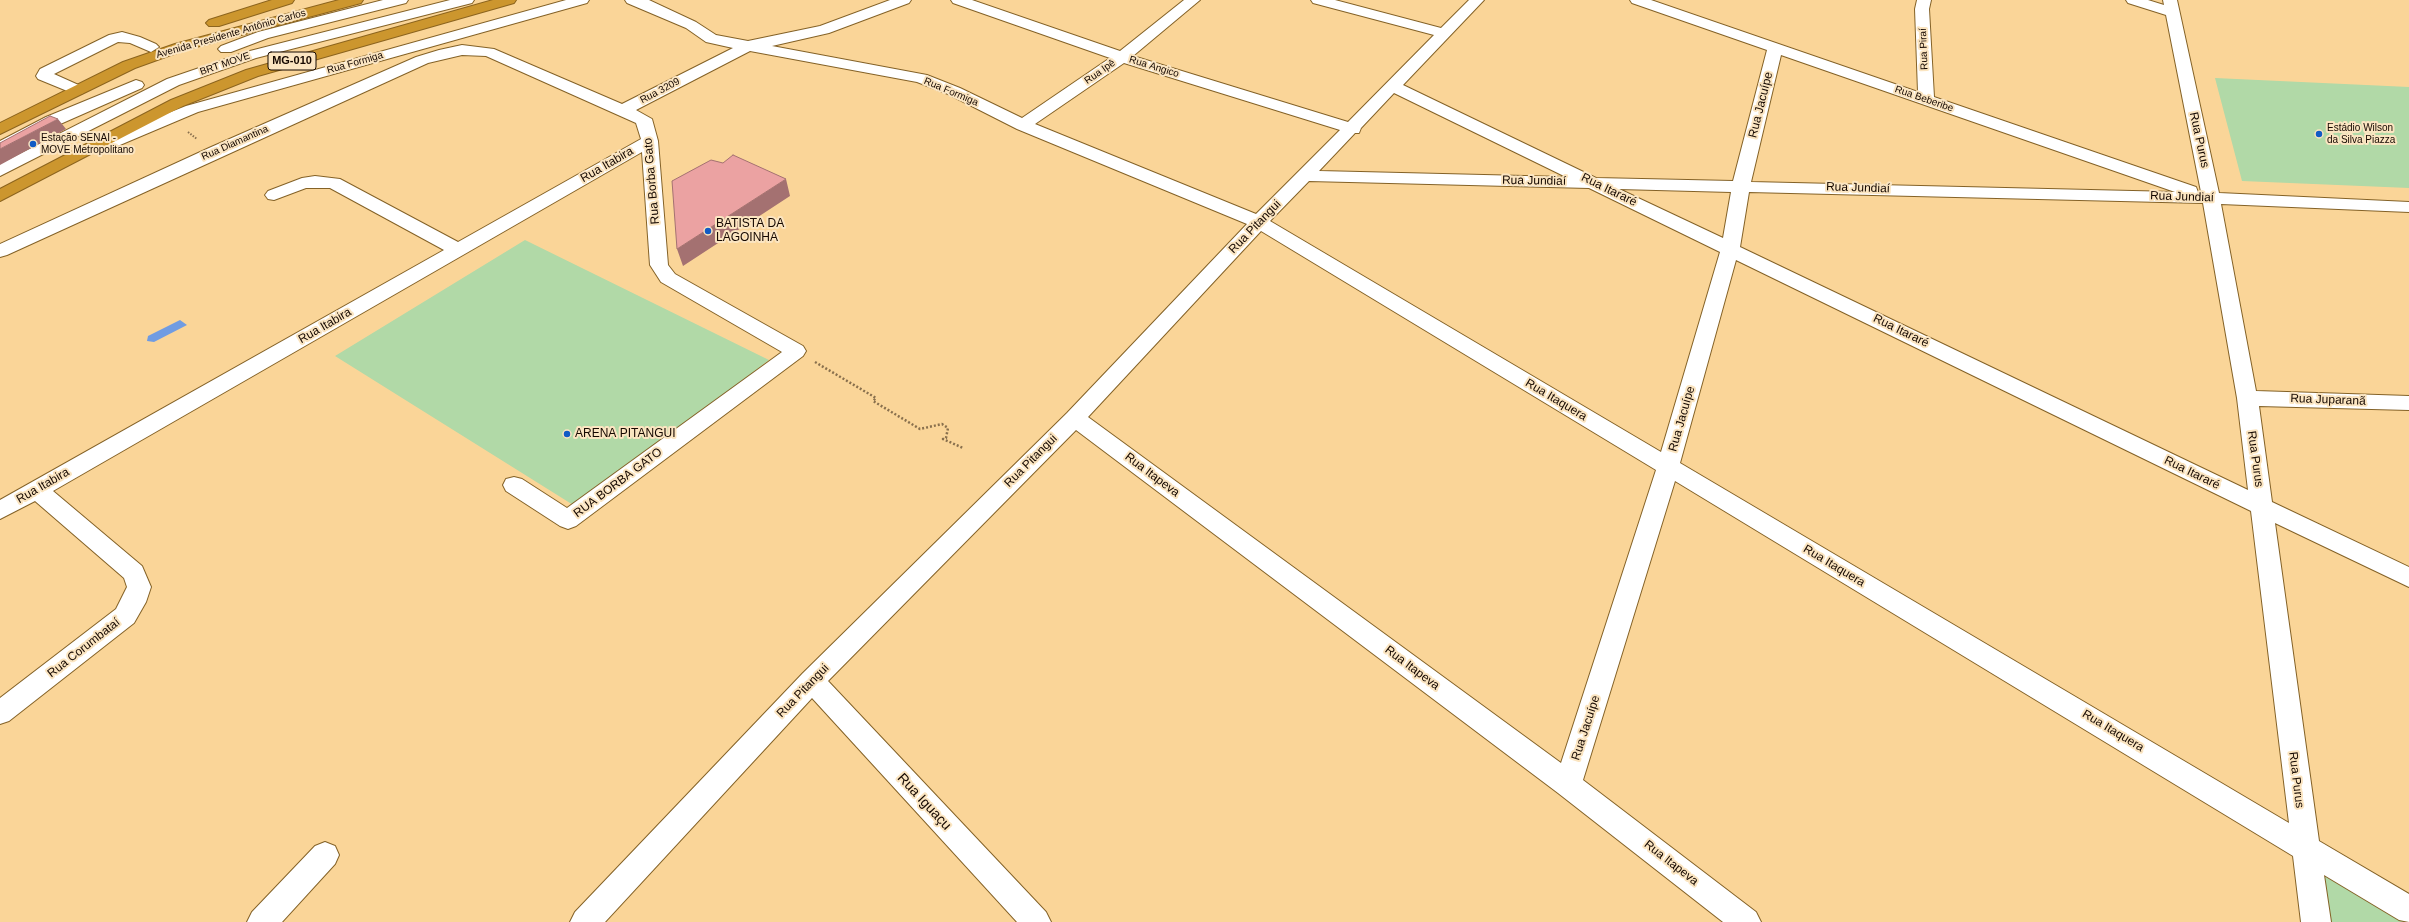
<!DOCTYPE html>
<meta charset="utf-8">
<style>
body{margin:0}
canvas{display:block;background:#fad598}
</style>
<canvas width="2409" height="922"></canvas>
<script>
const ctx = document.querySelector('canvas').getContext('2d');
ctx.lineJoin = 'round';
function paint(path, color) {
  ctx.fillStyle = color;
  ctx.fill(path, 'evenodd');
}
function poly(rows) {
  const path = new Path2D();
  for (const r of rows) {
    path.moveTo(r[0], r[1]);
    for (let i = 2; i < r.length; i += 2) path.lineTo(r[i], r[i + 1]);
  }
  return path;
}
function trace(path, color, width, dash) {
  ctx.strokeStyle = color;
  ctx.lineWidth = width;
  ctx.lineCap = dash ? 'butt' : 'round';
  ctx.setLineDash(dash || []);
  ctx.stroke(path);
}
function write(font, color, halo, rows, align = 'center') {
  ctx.font = font + ' Arial,sans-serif';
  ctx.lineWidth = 4;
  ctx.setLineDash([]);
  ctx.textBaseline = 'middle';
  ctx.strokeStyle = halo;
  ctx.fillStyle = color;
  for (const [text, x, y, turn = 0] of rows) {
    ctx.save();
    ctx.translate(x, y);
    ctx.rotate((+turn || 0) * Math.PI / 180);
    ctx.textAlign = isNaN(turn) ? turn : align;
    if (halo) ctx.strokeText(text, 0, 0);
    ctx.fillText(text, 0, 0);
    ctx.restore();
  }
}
const green = poly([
 [2215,78,2409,87,2409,188,2242,181],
 [525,240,769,360,578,508,335,356],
 [2305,846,2409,922,2316,922]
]);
const water = poly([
 [180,320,187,325,154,342,147,341,148,336]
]);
const pathFar1 = poly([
 [188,132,197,139]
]);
const path = poly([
 [815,362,876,398,873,401,920,429,942,424,948,428,946,438,943,439,963,448]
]);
const minor = poly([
 [383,0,408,0,406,3,268,38,231,52,221,52,218,49,221,46,258,32,383,0],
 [450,0,474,0,472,3,256,58,179,85,0,176,0,164,167,79,246,52,450,0],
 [566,0,589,0,587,3,198,112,101,153,89,153,86,149,89,145,186,106,566,0],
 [625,0,649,0,696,22,716,35,748,41,820,26,890,0,911,0,909,3,829,33,772,46,927,75,960,88,1022,118,1110,58,953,3,951,0,972,0,1120,51,1184,0,1200,0,1133,56,1348,122,1434,35,1313,3,1311,0,1335,0,1441,28,1469,0,1484,0,1403,85,1596,178,1733,181,1767,50,1632,3,1630,0,1651,0,1918,92,1915,9,1917,0,1931,0,1929,9,1934,97,2196,187,2198,192,2201,192,2166,15,2128,3,2126,0,2148,0,2164,5,2163,0,2177,0,2219,193,2409,202,2409,212,2221,204,2256,391,2409,396,2409,410,2259,406,2272,502,2409,567,2409,587,2275,523,2319,841,2409,894,2409,922,2399,920,2324,875,2331,922,2301,922,2293,856,1675,481,1583,780,1756,912,1761,922,1723,922,1558,793,1076,430,828,681,1046,912,1051,922,1017,922,812,698,605,922,570,922,575,912,803,673,1067,413,1247,224,1017,129,948,94,917,82,750,51,636,110,652,119,658,141,668,265,675,274,803,346,806,351,803,356,576,526,568,529,560,526,506,491,503,485,506,479,514,477,522,479,567,508,782,352,661,282,650,265,642,152,53,491,142,566,151,587,146,602,134,623,9,721,0,724,0,698,116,609,127,587,124,578,35,501,0,519,0,500,444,250,330,188,306,188,274,200,268,199,265,195,268,191,302,178,315,176,340,179,458,242,641,139,636,123,486,56,462,55,428,63,7,255,0,257,0,244,209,148,416,57,439,50,462,45,494,49,622,104,733,48,706,42,686,28,627,3,625,0],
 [1781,55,2175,192,1751,182,1781,55],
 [1124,63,1340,130,1256,214,1035,124,1124,63],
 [1394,93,1566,177,1319,171,1355,133,1359,133,1361,128,1394,93],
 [1309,181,1589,188,1720,252,1661,452,1270,221,1309,181],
 [1619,189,1731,192,1723,238,1619,189],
 [1749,192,2203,203,2237,398,2248,490,1740,247,1749,192],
 [1261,231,1656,470,1561,763,1088,417,1261,231],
 [1736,260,2251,511,2289,823,1680,463,1736,260],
 [122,32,140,37,156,44,159,47,151,52,130,43,118,42,54,74,83,87,85,90,83,93,77,95,38,79,36,76,40,69,109,35,122,32],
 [136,80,142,82,144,85,142,88,58,125,0,153,0,141,46,117,136,80],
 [325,842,335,846,339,855,335,864,282,922,247,922,252,912,315,846,325,842]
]);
const highway = poly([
 [272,0,294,0,292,3,219,26,209,26,206,23,209,20,272,0],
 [339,0,363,0,361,3,185,50,135,68,0,134,0,123,123,62,175,44,339,0],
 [493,0,516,0,514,3,258,76,183,106,0,201,0,189,171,100,246,70,493,0]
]);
const shadedWall = poly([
 [58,119,66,129,0,165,0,149],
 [786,179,790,196,683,266,677,249]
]);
const building = poly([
 [50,116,58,119,0,149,0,143,50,116],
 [733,155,786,179,677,249,672,181,711,160,723,163,733,155]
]);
const markers = [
 [2319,134,4,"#115bc5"],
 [33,144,4,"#115bc5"],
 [708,231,4,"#115bc5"],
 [567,434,4,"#115bc5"]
];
const farStreetnames = [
 ["Avenida Presidente Antônio Carlos",231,34,-16],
 ["Rua Piraí",1924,49,-92],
 ["Rua Formiga",355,63,-16],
 ["BRT MOVE",225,64,-19],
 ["Rua Angico",1154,67,17],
 ["Rua Ipê",1100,72,-35],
 ["Rua 3209",660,91,-28],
 ["Rua Formiga",951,92,23],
 ["Rua Beberibe",1924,99,19],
 ["Rua Diamantina",235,143,-24]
];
const farPoinames = [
 ["Estádio Wilson",2327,128],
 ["da Silva Piazza",2327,140],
 ["Estação SENAI -",41,138],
 ["MOVE Metropolitano",41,150]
];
const shields = [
 [292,61,48]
];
const shieldNames = [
 ["MG-010",292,61]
];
const streetNames = [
 ["Rua Jacuípe",1761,105,-76],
 ["Rua Purus",2199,140,78],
 ["Rua Itabira",607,165,-30],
 ["Rua Borba Gato",652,181,-95],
 ["Rua Jundiaí",1534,181,1],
 ["Rua Jundiaí",1858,188,2],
 ["Rua Itararé",1609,190,26],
 ["Rua Jundiaí",2182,197,2],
 ["Rua Pitangui",1255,227,-46],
 ["Rua Itabira",325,326,-30],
 ["Rua Itararé",1901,331,26],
 ["Rua Itaquera",1556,400,31],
 ["Rua Juparanã",2328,400,2],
 ["Rua Jacuípe",1682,419,-74],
 ["Rua Purus",2255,459,82],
 ["Rua Pitangui",1031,461,-45],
 ["Rua Itararé",2192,473,26],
 ["Rua Itapeva",1152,475,37],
 ["RUA BORBA GATO",618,483,-37],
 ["Rua Itabira",43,486,-30],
 ["Rua Itaquera",1834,566,31],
 ["Rua Corumbataí",84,648,-38],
 ["Rua Itapeva",1412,668,37],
 ["Rua Pitangui",803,691,-46],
 ["Rua Jacuípe",1586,728,-72],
 ["Rua Itaquera",2113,731,31],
 ["Rua Purus",2296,780,83],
 ["Rua Itapeva",1671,863,38]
];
const poiNames = [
 ["BATISTA DA",716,224],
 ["LAGOINHA",716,238],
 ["ARENA PITANGUI",575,434]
];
const nearStreetnames = [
 ["Rua Iguaçu",924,802,47]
];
paint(green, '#b1d9a7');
paint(water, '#709ce2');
trace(minor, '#846227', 2);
trace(highway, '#8c641e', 2);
trace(pathFar1, '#89704d', 2, [1.5, 1.5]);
trace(path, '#89704d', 2.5, [2, 2]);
paint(minor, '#fff');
paint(highway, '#cc962e');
paint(shadedWall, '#a47171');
paint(building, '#eba2a2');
trace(building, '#a47171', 1);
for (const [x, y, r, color] of markers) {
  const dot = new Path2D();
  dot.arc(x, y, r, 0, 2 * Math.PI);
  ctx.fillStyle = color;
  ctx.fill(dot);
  trace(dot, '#fbe5c1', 1.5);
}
write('10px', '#150800', '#fbe5c1', farStreetnames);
write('10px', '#150800', '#fbe5c1', farPoinames, 'left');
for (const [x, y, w] of shields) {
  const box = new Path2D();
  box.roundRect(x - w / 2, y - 9, w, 18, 3);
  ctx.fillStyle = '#fbe5c1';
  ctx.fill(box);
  trace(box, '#150800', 1);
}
write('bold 11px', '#150800', null, shieldNames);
write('12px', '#150800', '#fbe5c1', streetNames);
write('12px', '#150800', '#fbe5c1', poiNames, 'left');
write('14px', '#150800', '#fbe5c1', nearStreetnames);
</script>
